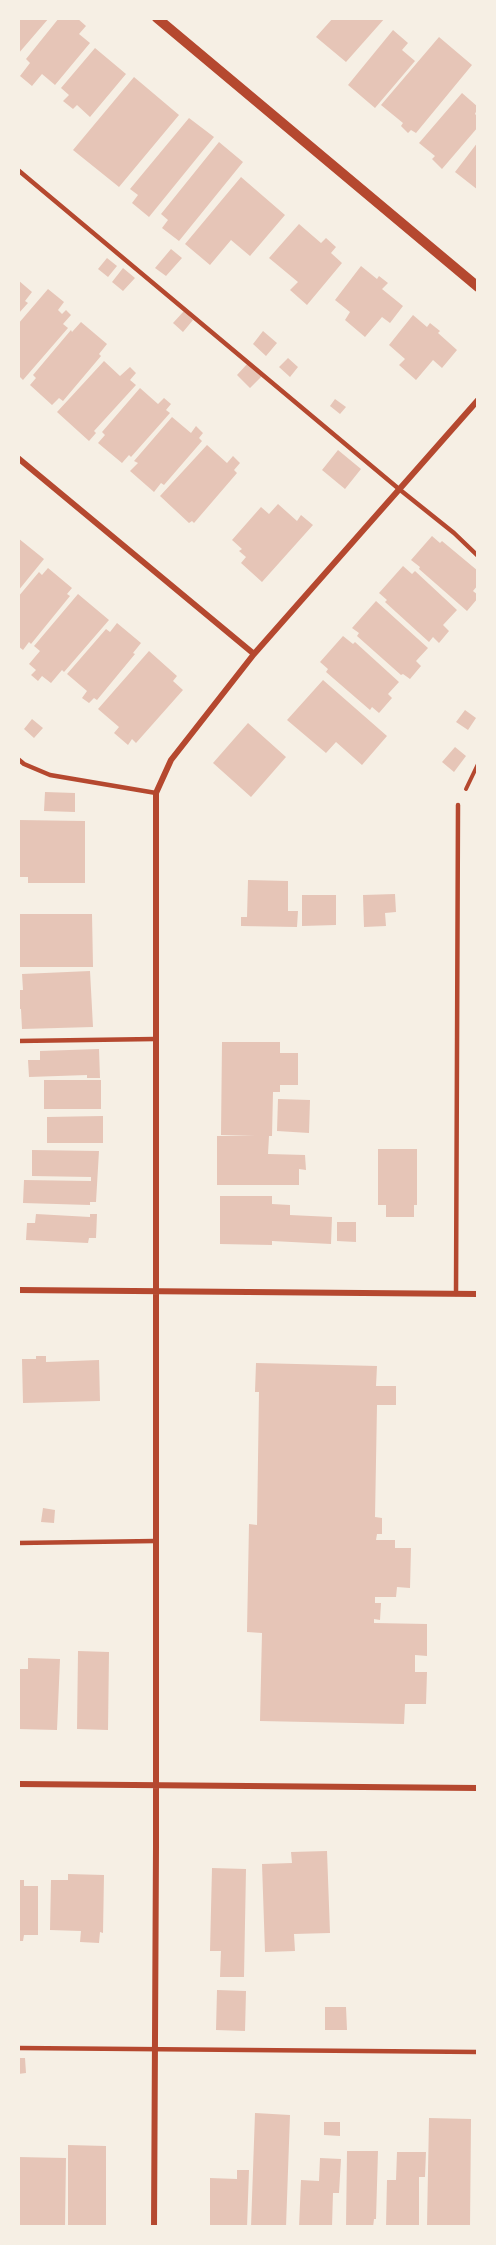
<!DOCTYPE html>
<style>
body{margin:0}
#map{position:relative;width:496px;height:2245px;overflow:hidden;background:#f6efe4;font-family:Merriweather,serif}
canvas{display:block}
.frame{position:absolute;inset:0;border:20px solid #f6efe4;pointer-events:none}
</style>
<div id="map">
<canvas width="496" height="2245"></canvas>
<div class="frame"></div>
</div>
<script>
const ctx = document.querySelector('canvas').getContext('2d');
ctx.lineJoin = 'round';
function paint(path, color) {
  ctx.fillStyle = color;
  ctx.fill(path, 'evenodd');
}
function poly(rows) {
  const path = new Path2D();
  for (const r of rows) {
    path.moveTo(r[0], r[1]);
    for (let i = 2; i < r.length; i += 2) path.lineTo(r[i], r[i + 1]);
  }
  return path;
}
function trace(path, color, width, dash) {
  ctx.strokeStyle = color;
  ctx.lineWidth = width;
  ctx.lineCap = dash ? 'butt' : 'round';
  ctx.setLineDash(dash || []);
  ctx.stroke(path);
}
const building = poly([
 [18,18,49,18,18,54],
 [59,18,77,18,86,26,79,34,90,43,55,85,42,74,32,86,20,76,30,63,26,59],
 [333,18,385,18,346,62,316,37],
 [393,30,408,43,402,50,415,61,375,108,348,85],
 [439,37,472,65,416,133,411,130,408,133,401,126,403,123,381,105],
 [95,48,126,74,90,117,77,105,73,109,63,101,69,95,61,88],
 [134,77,179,115,119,187,73,150],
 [462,93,478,107,475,114,478,117,478,127,442,169,432,159,435,156,419,143],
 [189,118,214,137,149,217,132,203,138,195,130,189],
 [219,142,243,162,179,241,162,228,168,220,161,214],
 [478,142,478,190,455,172],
 [241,177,285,215,250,256,231,240,210,265,185,244],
 [299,224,321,243,326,238,336,247,331,253,342,263,307,305,290,290,298,282,269,258],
 [171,249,182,258,166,276,155,268],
 [107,258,117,266,108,277,98,269],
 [361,266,377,279,379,276,388,283,382,289,403,306,390,323,382,317,365,337,345,320,350,312,335,300],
 [123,268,135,278,123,291,112,282],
 [18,280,32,292,25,301,28,303,18,314],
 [48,289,64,302,58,310,62,314,66,310,71,315,63,324,68,328,23,380,18,375,18,324],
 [184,311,193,320,183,332,173,323],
 [413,315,427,327,430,323,440,331,438,333,457,350,442,368,433,360,416,380,399,365,405,359,389,345],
 [81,322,107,344,99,354,101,356,63,401,59,398,52,405,30,385,36,378,33,375,71,330,72,332],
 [263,331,277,343,266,356,253,344],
 [288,358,298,367,290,377,279,367],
 [104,361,120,376,130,367,136,373,130,380,136,385,94,431,96,433,89,441,57,412],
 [248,363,262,376,250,388,237,375],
 [140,388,158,404,164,398,171,404,166,410,170,413,131,457,129,455,122,463,98,443,105,435,102,432],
 [335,399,346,407,340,414,330,406],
 [172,417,191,433,196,426,203,433,199,438,202,441,164,485,161,483,154,492,130,471,138,463,134,461],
 [207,445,227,463,233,456,240,463,234,470,237,473,194,523,192,521,189,523,160,496],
 [338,450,361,469,345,489,322,470],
 [278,504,297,521,301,515,313,525,262,582,241,563,246,557,239,551,242,549,232,540,261,507,269,514],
 [432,536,440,543,442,541,478,571,478,585,473,591,478,595,478,598,467,611,419,569,420,567,411,560],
 [18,538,44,559,18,591],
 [403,566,412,574,415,571,457,610,443,625,449,631,439,643,433,637,429,642,385,602,387,600,379,593],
 [48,568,72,588,67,594,70,596,31,644,29,642,23,650,18,646,18,597,39,572,42,575],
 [78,594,109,620,64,672,62,670,51,683,42,676,38,681,31,675,36,670,29,664,40,651,34,646],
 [376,601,428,648,416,661,421,666,410,679,403,674,401,675,357,636,359,633,352,628],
 [117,623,141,643,133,653,135,654,97,700,94,698,89,703,82,698,87,691,67,674,106,629,110,632],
 [343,636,353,644,355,642,399,682,388,694,392,698,379,713,372,707,370,710,326,672,328,669,320,662],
 [149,651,177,676,173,681,183,690,136,743,132,739,128,745,114,733,119,727,98,709],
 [323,680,387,736,362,765,336,742,326,753,287,720],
 [465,710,476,718,468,730,456,722],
 [32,719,43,728,34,738,24,729],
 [248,723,286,757,251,797,213,763],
 [455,747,466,756,454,772,442,762],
 [45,792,75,793,75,812,44,811],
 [18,820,85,821,85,883,28,883,28,877,18,877],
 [248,880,288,881,288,911,298,911,297,927,241,926,241,917,247,917],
 [395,894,396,912,385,913,386,926,364,927,363,895],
 [302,895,336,895,336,925,302,926],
 [18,914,92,914,93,967,18,967],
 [90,971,93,1027,22,1029,21,1009,18,1009,18,990,23,990,22,974],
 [222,1042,280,1042,280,1053,298,1053,298,1085,280,1085,280,1092,273,1092,272,1136,269,1136,268,1154,305,1155,306,1170,299,1169,299,1185,217,1185,217,1136,255,1136,221,1135],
 [99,1049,100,1078,87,1078,87,1075,29,1077,28,1060,40,1060,40,1051],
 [44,1080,101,1080,101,1109,44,1109],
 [278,1099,310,1100,309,1133,277,1131],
 [103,1116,103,1143,47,1143,47,1117],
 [378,1149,417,1149,417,1205,414,1205,414,1217,386,1217,386,1205,378,1205],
 [32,1150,99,1151,96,1202,90,1202,90,1205,23,1203,24,1180,91,1181,91,1177,32,1176],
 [220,1196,272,1196,272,1204,290,1205,290,1215,332,1217,331,1244,272,1241,272,1245,220,1244],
 [36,1214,90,1217,90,1214,97,1214,96,1238,89,1238,88,1243,26,1240,27,1223,35,1223],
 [337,1222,356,1222,356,1242,337,1241],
 [36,1356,46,1356,46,1362,99,1360,100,1401,23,1403,22,1359,36,1359],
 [256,1363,377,1366,376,1386,396,1386,396,1405,377,1405,375,1517,382,1518,382,1534,377,1534,376,1540,395,1540,395,1548,411,1548,410,1588,397,1587,396,1597,375,1597,375,1603,381,1603,380,1620,374,1619,374,1623,427,1624,427,1656,415,1655,415,1672,427,1672,426,1704,405,1704,404,1724,260,1721,262,1633,247,1632,249,1524,257,1525,259,1392,255,1392],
 [43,1508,55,1510,54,1523,41,1522],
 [78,1651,109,1652,108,1730,77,1729],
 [28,1658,60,1659,57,1730,18,1729,18,1669,28,1669],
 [327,1851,330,1933,294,1934,295,1951,265,1952,262,1864,292,1863,291,1852],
 [212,1868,246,1869,244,1977,220,1977,221,1951,210,1951],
 [68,1874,104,1875,103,1933,100,1932,99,1943,80,1942,81,1931,50,1930,51,1880,68,1880],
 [18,1880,24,1880,24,1886,38,1886,38,1935,24,1935,23,1941,18,1941],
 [217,1990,246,1991,245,2031,216,2030],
 [325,2007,346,2007,347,2030,325,2030],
 [18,2058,25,2058,26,2073,18,2074],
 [255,2113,290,2115,286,2227,251,2227],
 [429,2118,471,2119,470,2227,427,2226],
 [324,2122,340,2122,340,2136,324,2135],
 [68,2145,106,2146,106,2227,68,2227],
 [347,2151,378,2151,376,2219,374,2219,373,2227,346,2227],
 [397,2152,426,2152,425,2177,419,2177,419,2227,386,2227,387,2180,396,2180],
 [18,2157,66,2158,65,2227,18,2227],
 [320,2158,341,2159,339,2193,333,2193,332,2227,299,2227,301,2180,319,2181],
 [237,2170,249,2170,247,2227,210,2227,210,2178,237,2179]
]);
const path = poly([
 [466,789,478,764]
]);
const service = poly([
 [18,170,399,489,454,533,478,556],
 [18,759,24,764,50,775,156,793],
 [18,1041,155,1039],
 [456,1294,458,805],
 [18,1543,155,1541],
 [18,2048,478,2052]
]);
const minor = poly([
 [18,458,254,654],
 [18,1290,478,1294],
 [18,1784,478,1788],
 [154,2227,156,1847,156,793,171,760,254,654,478,400]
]);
const tertiary = poly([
 [157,18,478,287]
]);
paint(building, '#e6c5b7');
trace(path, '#b5482f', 4);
trace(service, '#b5482f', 4.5);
trace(minor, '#b5482f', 6);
trace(tertiary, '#b5482f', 10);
</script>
